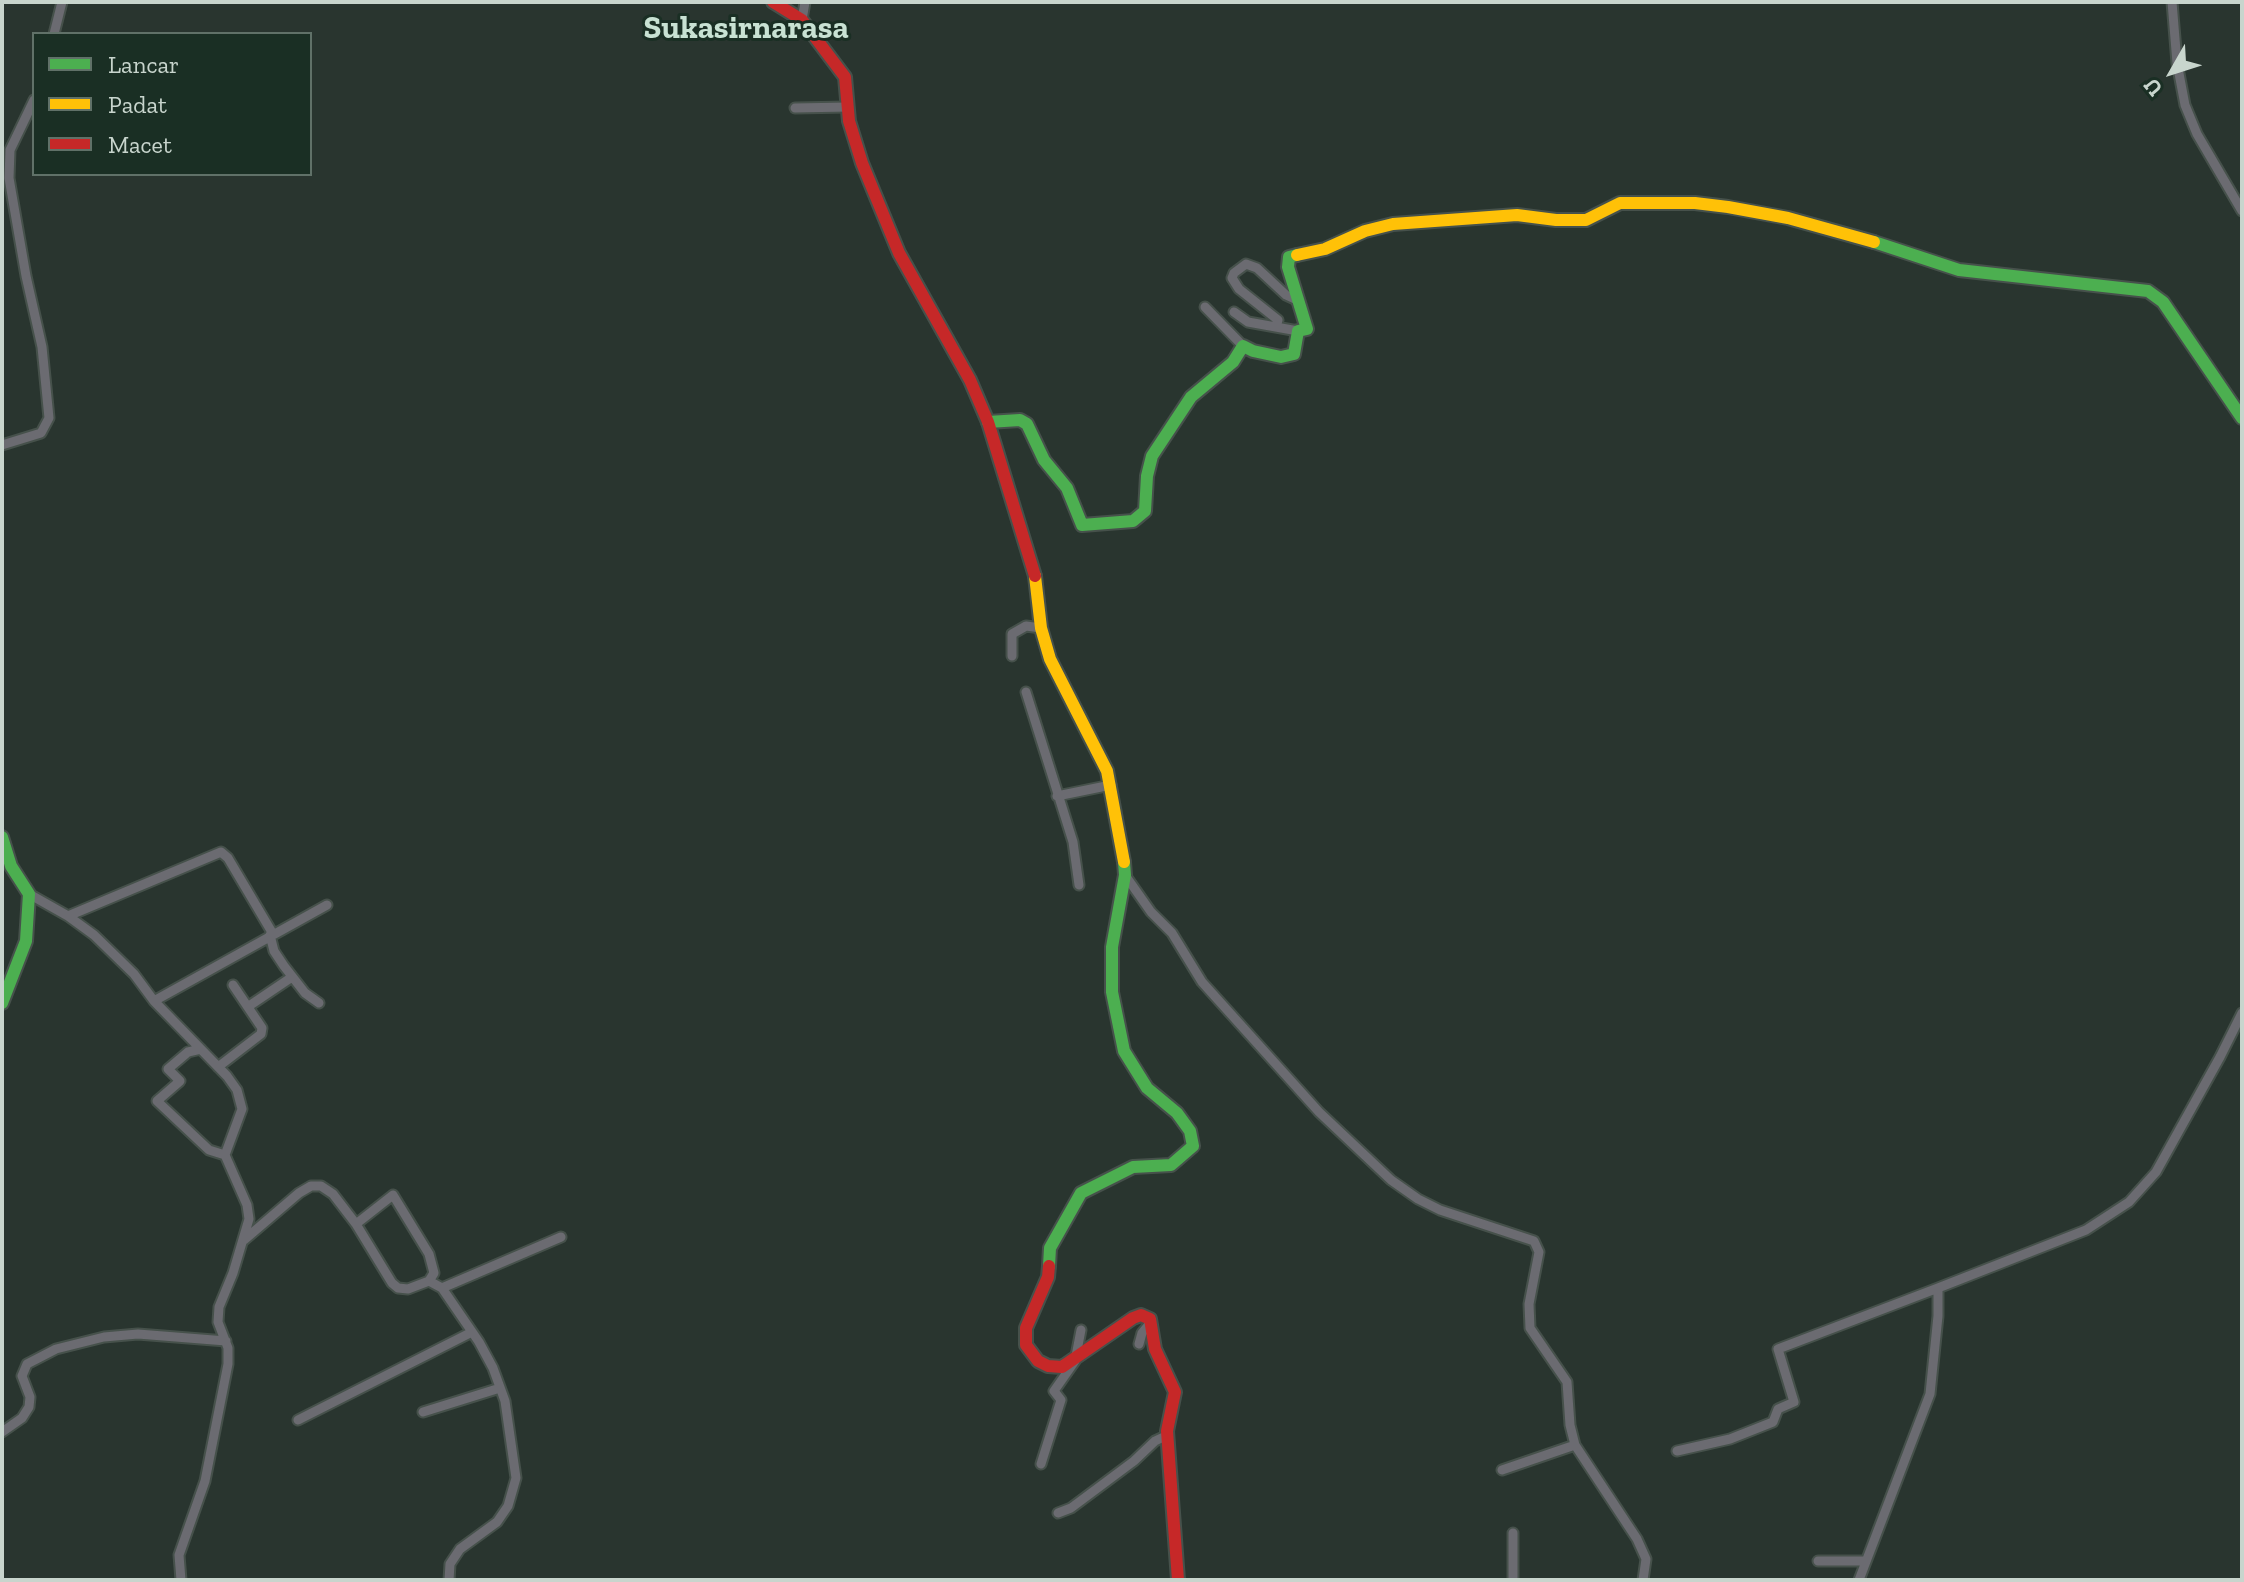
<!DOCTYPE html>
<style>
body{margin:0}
#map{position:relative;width:2244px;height:1582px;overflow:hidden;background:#29352f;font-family:"Zilla Slab",serif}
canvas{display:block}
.frame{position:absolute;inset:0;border:4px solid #c8d5cd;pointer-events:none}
.legend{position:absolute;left:32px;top:32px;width:280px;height:144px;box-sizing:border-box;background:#1a2f24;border:2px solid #607168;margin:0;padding:10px 14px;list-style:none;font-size:24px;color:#c8d5cd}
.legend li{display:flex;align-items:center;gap:16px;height:40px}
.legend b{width:40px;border:2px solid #607168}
.north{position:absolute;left:2132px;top:32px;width:80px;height:80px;-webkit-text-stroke:6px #1a2f24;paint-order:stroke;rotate:231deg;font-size:22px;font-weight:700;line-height:32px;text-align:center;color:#c8d5cd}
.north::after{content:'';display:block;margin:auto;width:28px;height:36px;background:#c8d5cd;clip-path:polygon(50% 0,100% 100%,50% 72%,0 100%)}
</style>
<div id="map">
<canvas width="2244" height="1582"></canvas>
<div class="frame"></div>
<ul class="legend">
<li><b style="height:10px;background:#4caf50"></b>Lancar</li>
<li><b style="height:10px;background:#ffc107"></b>Padat</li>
<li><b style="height:10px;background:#c62828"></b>Macet</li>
</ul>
<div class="north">U</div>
</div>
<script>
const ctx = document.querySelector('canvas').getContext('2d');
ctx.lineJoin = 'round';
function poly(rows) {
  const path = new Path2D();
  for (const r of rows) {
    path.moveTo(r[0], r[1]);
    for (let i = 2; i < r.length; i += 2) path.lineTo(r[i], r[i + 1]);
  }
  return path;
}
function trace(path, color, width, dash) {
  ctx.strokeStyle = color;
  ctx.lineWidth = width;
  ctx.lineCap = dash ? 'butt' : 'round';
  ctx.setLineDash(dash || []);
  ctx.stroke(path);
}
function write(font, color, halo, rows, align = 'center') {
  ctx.font = font + ' "Zilla Slab",serif';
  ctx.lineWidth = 6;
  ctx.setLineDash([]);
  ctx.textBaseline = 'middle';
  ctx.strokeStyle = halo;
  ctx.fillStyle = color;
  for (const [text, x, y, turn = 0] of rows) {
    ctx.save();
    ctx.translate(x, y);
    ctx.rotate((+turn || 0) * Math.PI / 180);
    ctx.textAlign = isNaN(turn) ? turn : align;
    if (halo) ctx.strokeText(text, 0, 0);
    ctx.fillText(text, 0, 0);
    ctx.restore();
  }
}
const street = poly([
 [2172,2,2177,63,2185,105,2197,134,2242,211],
 [802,20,805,2],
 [54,34,62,2],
 [795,108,848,107],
 [1205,307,1243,346],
 [1234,312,1248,322,1298,331],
 [1276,327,1278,320,1239,289,1232,278,1234,273,1246,264,1257,268,1286,295,1299,301],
 [2,445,41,433,49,418,42,347,26,276,9,178,10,150,34,100],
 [1012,656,1012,634,1026,626,1041,628],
 [1026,692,1073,842,1079,885],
 [1057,796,1111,785],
 [1125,875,1151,912,1172,933,1202,982,1319,1112,1391,1180,1418,1199,1440,1210,1534,1241,1539,1252,1529,1304,1530,1328,1567,1382,1570,1425,1575,1445,1637,1539,1646,1559,1643,1580],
 [29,894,68,916,94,935,134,974,154,1001,227,1076,237,1090,242,1109,225,1155,247,1205,249,1219,233,1273,219,1307,218,1322,228,1348,228,1364,205,1481,179,1555,181,1580],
 [68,916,221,852,228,858,273,934],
 [270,935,274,951,284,966,305,993,319,1003],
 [154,1001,327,905],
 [249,1006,292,977],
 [201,1049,188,1052,168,1069,180,1081,157,1101,209,1150,225,1155],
 [218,1067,261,1034,262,1028,233,985],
 [356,1224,393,1195,429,1254,434,1273,429,1281],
 [244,1240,299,1193,311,1186,321,1186,333,1194,356,1224,392,1283,398,1288,408,1289,429,1281,442,1288,479,1342,493,1368,505,1401,516,1478,508,1506,497,1522,460,1549,450,1564,449,1580],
 [442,1288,561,1237],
 [1139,1344,1142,1333,1151,1322],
 [423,1412,500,1388],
 [298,1420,472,1332],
 [2,1432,22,1418,29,1407,30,1397,22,1376,27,1364,56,1349,104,1337,138,1334,226,1341],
 [1677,1451,1730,1439,1773,1422,1778,1409,1794,1402,1778,1349,1938,1288],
 [1041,1464,1061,1400,1054,1391,1075,1361,1081,1330],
 [1502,1470,1575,1445],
 [1058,1513,1071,1508,1134,1461,1155,1441,1168,1435],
 [1513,1533,1513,1580],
 [1818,1561,1866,1561],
 [1859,1580,1930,1394,1938,1316,1938,1288,2086,1230,2129,1202,2156,1172,2220,1057,2242,1013]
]);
const fast = poly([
 [1874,242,1959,270,2148,291,2163,302,2242,418],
 [988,422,1020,420,1027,424,1044,460,1067,488,1082,525,1133,521,1145,511,1147,476,1152,456,1191,397,1233,362,1243,346,1253,351,1281,357,1294,354,1298,331,1307,329,1288,267,1289,257,1297,255],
 [2,837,11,866,29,894,26,941,2,1003],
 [1049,1266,1050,1248,1081,1193,1133,1167,1171,1165,1193,1146,1190,1131,1177,1113,1147,1088,1124,1051,1112,992,1112,947,1125,875,1124,862]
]);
const slow = poly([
 [1297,255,1325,249,1365,231,1393,224,1517,215,1556,220,1586,220,1620,203,1695,203,1728,207,1788,218,1874,242],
 [1035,576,1041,628,1050,659,1107,771,1124,862]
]);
const jam = poly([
 [773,2,802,20,845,77,849,121,862,163,899,253,970,380,988,422,1035,576],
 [1049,1266,1048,1277,1026,1328,1026,1345,1038,1361,1048,1366,1062,1367,1133,1318,1141,1315,1150,1319,1155,1349,1175,1392,1167,1431,1178,1580]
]);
const quarterNames = [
 ["Sukasirnarasa",746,29]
];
trace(street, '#46514b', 13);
trace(fast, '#46514b', 16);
trace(slow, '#46514b', 16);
trace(jam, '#46514b', 16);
trace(street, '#6b6b71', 9);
trace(fast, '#4caf50', 12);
trace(slow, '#ffc107', 12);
trace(jam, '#c62828', 12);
write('bold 32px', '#c8e2d3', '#1a2f24', quarterNames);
</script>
